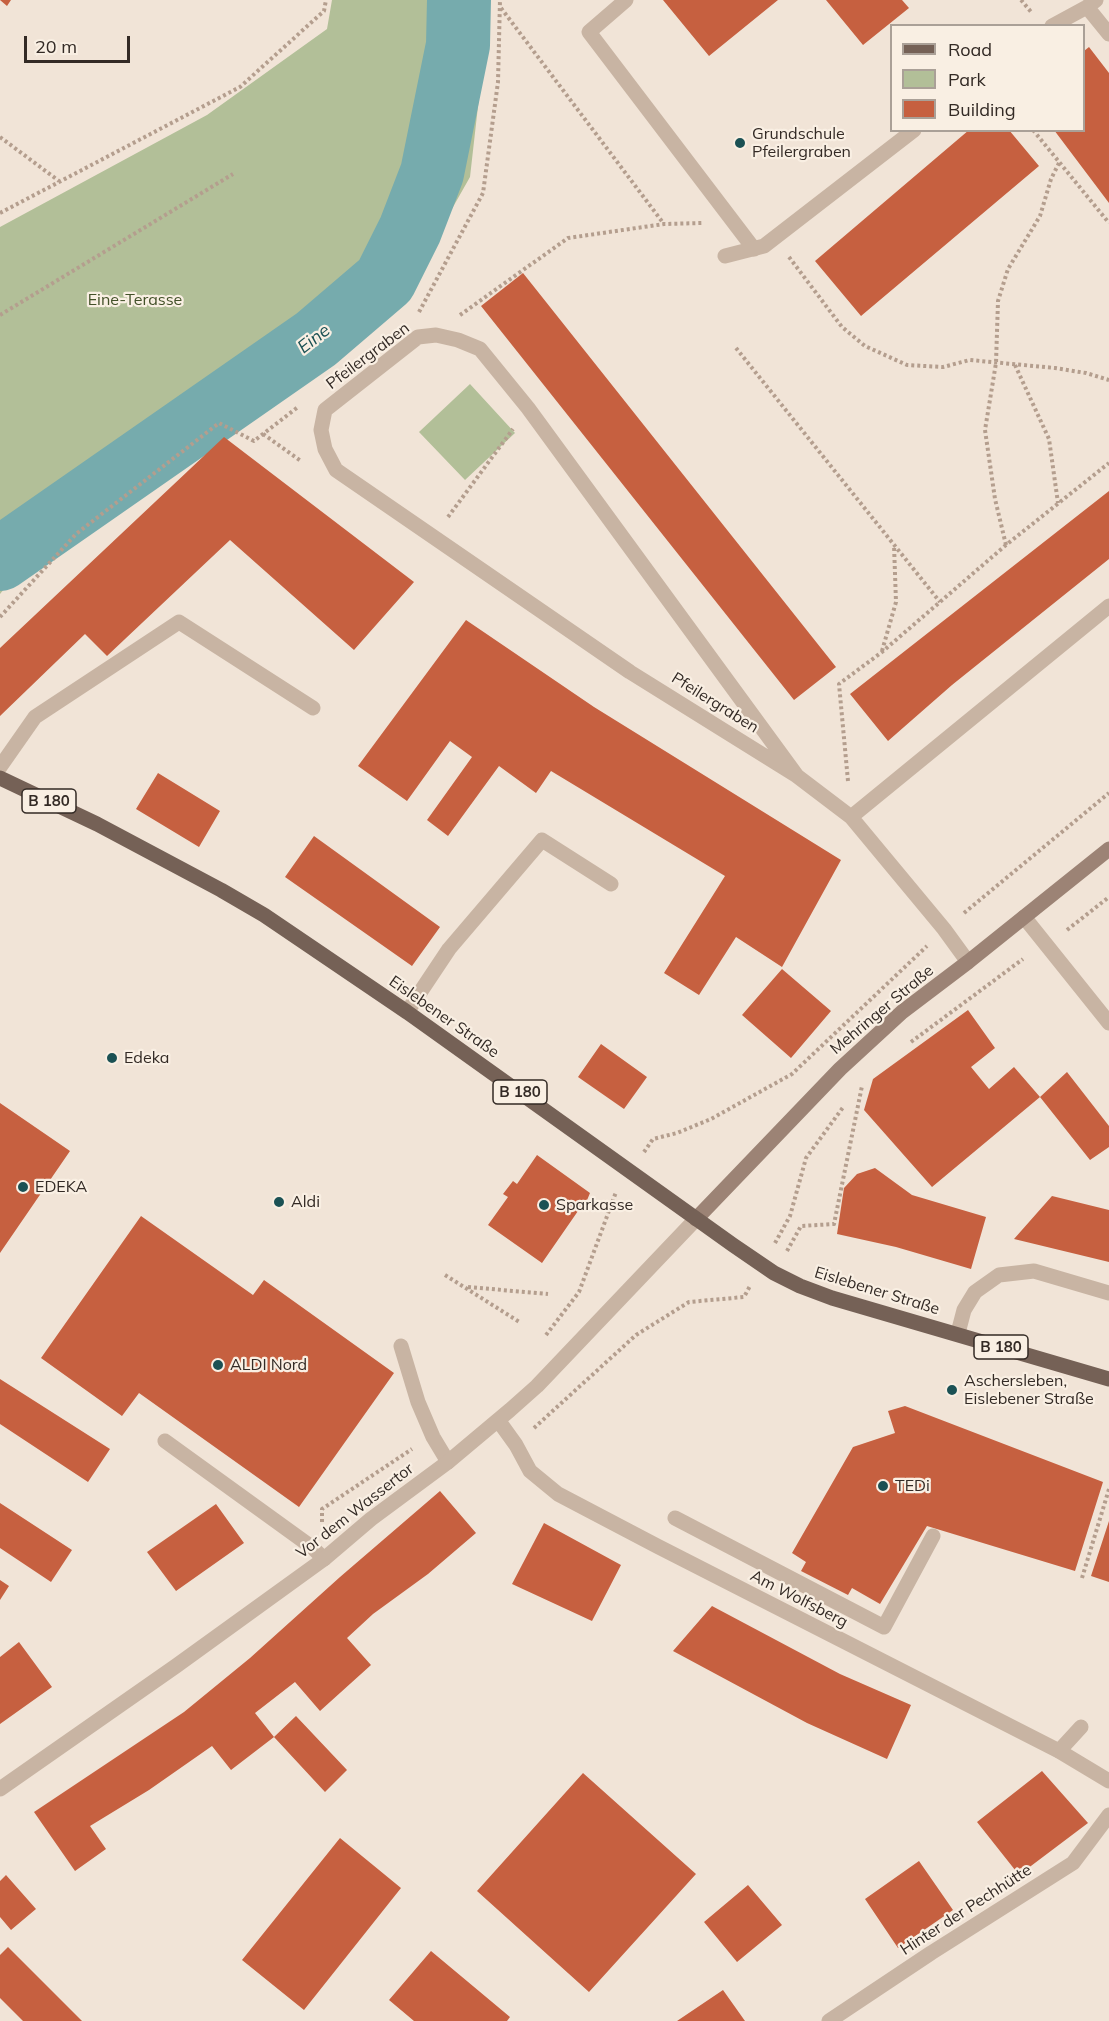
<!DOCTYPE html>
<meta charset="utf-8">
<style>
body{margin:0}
#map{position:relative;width:1109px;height:2021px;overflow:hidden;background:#f1e4d7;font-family:Mulish,sans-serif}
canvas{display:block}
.legend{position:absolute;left:890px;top:24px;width:195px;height:108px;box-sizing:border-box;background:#f9efe3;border:2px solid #aaa097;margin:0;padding:8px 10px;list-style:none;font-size:18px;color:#332a25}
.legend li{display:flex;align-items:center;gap:12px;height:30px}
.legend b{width:30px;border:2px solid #aaa097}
.scale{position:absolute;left:24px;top:36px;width:106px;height:27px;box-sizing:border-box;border:3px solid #332a25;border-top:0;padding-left:8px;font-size:18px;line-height:21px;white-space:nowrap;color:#332a25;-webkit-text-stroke:4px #f9efe3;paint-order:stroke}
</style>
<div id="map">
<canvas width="1109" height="2021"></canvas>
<ul class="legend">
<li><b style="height:8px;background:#756156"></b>Road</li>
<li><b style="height:16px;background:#b2bf98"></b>Park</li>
<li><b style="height:16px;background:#c66040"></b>Building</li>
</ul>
<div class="scale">20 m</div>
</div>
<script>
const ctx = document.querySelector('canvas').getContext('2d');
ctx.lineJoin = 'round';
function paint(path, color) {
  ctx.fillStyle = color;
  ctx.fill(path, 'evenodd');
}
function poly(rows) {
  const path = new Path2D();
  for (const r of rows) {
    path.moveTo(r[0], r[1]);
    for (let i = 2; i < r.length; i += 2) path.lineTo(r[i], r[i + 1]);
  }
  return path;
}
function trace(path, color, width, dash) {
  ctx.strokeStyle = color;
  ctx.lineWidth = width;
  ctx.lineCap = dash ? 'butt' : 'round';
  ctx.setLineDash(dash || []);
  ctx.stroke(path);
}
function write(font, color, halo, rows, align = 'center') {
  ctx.font = font + ' Mulish,sans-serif';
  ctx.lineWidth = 4.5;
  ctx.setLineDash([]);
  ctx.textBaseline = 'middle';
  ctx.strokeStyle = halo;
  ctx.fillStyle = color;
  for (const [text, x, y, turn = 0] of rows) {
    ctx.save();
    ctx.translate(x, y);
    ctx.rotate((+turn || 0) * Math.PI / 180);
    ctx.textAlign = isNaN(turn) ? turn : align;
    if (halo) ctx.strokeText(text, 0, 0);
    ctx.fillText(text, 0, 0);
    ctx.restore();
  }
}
const green = poly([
 [332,0,490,0,470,177,406,290,186,419,48,536,0,594,0,227,207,115,327,29],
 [470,384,515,433,465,480,419,432]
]);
const river = poly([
 [0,559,316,339,385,280,410,230,432,173,458,45,459,0]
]);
const building = poly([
 [0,0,11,0,7,6],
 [663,0,778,0,709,56],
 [826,0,902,0,909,8,863,45],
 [1089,47,1109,73,1109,203,1054,130,1084,130,1084,51],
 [969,130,1009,130,1039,166,861,316,815,261],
 [523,273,836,667,794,700,481,306],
 [224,437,414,582,354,650,230,540,107,656,85,634,0,716,0,648],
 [1109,491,1109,559,952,685,888,741,850,694],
 [466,620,594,707,841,860,782,967,736,937,699,995,664,973,725,876,551,771,536,793,499,766,448,836,427,820,472,757,450,741,407,801,358,766],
 [158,773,220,811,199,847,136,809],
 [314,836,440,927,412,966,285,877],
 [782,969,831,1011,791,1058,742,1015],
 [968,1010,995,1048,971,1067,989,1089,1014,1067,1040,1097,932,1187,864,1110,873,1079],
 [601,1044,647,1077,624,1109,578,1077],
 [1067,1072,1109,1126,1109,1147,1090,1160,1040,1097],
 [0,1103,70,1151,0,1253],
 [537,1155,590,1193,583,1210,578,1211,542,1263,488,1225,508,1197,503,1194,513,1181,517,1184],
 [875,1168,912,1195,986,1217,971,1269,896,1247,837,1234,844,1188,857,1174],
 [1052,1196,1109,1210,1109,1262,1014,1239],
 [141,1216,253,1295,264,1280,394,1373,299,1507,139,1393,122,1416,41,1358],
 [0,1379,110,1449,88,1482,0,1424],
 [905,1406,1103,1482,1075,1571,927,1526,880,1604,852,1588,848,1595,801,1571,806,1562,792,1553,853,1447,895,1433,888,1411],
 [440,1491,476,1533,428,1574,373,1614,347,1638,371,1665,320,1711,295,1682,255,1713,274,1737,296,1716,347,1770,325,1792,274,1737,231,1770,212,1746,149,1790,90,1826,106,1849,75,1871,34,1812,184,1712,250,1658,340,1577],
 [0,1503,72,1550,51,1582,0,1548],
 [216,1504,244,1543,176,1591,147,1552],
 [1109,1521,1109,1582,1091,1576],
 [544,1523,621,1565,592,1621,512,1584],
 [0,1580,9,1586,0,1600],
 [712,1606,840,1674,911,1705,887,1759,807,1723,673,1651],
 [19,1642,52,1687,0,1724,0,1657],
 [1042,1771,1088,1823,1019,1875,977,1822],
 [583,1773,696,1874,589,1992,477,1891],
 [340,1838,401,1888,304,2010,242,1960],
 [919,1861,953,1910,898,1948,865,1899],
 [6,1875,36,1909,11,1930,0,1917,0,1881],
 [748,1885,782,1925,737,1962,704,1922],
 [8,1947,82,2021,23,2021,0,1998,0,1955],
 [431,1951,510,2017,507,2021,414,2021,389,2000],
 [723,1990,745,2021,677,2021]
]);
const path = poly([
 [1021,0,1032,13],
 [501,8,664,224],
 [1033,130,1109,223],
 [0,137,59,181],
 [0,213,240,87,324,11,326,0],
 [789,257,842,327,865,346,907,365,943,367,970,360,1055,368,1086,373,1109,380],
 [419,312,483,193,498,82,500,0],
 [0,315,233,174],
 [460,315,568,238,664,224,703,223],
 [736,348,940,602],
 [1015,365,1049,439,1058,503],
 [263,434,301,461],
 [448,517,513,429],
 [1006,545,995,499,985,430,996,363,998,301,1008,269,1040,216,1051,179,1059,163],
 [0,617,76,534,219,423,254,441,298,407],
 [882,651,896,602,894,545],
 [848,781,839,684,882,652,1006,545,1109,463],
 [964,913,1109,793],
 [1067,930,1109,897],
 [911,1042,1023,959],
 [644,1152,653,1139,677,1133,711,1119,792,1074,927,946],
 [775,1243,790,1216,806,1158,844,1106],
 [787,1251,801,1226,834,1224,862,1086],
 [445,1275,521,1323],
 [468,1287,548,1294],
 [546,1335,579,1292,616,1192],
 [534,1428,636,1335,689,1302,744,1297,750,1286],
 [322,1522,322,1509,412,1449],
 [1082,1578,1109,1489]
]);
const lane = poly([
 [626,0,589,32,754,249],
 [0,767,35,717,179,622,313,708],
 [407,1012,449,949,542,840,611,884],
 [401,1346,418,1402,433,1437,448,1462],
 [165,1441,313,1548,324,1559],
 [675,1518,884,1627,933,1536],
 [1059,1751,1081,1727]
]);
const street = poly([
 [1087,7,1109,34],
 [1052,26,1087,7,1096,0],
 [725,256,764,246,914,130],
 [797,776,630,672,336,470,325,449,321,430,325,410,418,337,436,335,458,340,480,349,528,408,797,776,851,817,944,929,968,962],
 [851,817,1109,606],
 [1024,917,1109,1023],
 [958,1333,964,1310,975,1292,999,1275,1034,1271,1109,1293],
 [498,1420,516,1445,530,1471,558,1494,657,1546,1059,1751,1109,1781],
 [0,1789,176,1666,324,1559,371,1519,448,1462,510,1410,537,1386,696,1219],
 [829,2021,931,1953,1073,1863,1109,1815]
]);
const secondary = poly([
 [696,1219,840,1069,902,1012,968,962,1109,849]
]);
const primary = poly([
 [0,778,97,824,221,890,264,915,407,1012,733,1245,774,1273,800,1286,832,1298,1109,1379]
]);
const markers = [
 [740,143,6,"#1b5154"],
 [112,1058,6,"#1b5154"],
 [23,1187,6,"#1b5154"],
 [279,1202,6,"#1b5154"],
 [544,1205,6,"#1b5154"],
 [218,1365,6,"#1b5154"],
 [952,1390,6,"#1b5154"],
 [883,1486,6,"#1b5154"]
];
const shields = [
 [49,801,54],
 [520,1092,54],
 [1001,1347,54]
];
const shieldNames = [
 ["B 180",49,801],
 ["B 180",520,1092],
 ["B 180",1001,1347]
];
const poiNames = [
 ["Grundschule",752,134],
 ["Pfeilergraben",752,152],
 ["Edeka",124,1058],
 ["EDEKA",35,1187],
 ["Aldi",291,1202],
 ["Sparkasse",556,1205],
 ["ALDI Nord",230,1365],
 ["Aschersleben,",964,1381],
 ["Eislebener Straße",964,1399],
 ["TEDi",895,1486]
];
const parkNames = [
 ["Eine-Terasse",135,300]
];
const streetNames = [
 ["Pfeilergraben",368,356,-37],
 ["Pfeilergraben",715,703,32],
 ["Mehringer Straße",882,1010,-40],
 ["Eislebener Straße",444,1017,35],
 ["Eislebener Straße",877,1291,17],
 ["Vor dem Wassertor",355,1511,-38],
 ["Am Wolfsberg",799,1599,27],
 ["Hinter der Pechhütte",966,1910,-33]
];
const waterNames = [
 ["Eine",314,339,-38]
];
paint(green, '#b2bf98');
trace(river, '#76abad', 64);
paint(building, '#c66040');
trace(path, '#b49e8e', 4, [3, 3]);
trace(lane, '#c8b4a3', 15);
trace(street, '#c8b4a3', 15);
trace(secondary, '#9c8375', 15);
trace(primary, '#756156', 15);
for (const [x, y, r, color] of markers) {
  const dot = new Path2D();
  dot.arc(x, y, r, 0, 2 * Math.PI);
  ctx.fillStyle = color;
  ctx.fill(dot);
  trace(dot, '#f9efe3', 2);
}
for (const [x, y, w] of shields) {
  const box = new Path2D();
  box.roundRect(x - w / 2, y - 12, w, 24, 4.5);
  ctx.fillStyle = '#f9efe3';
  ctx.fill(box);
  trace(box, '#332a25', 1.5);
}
write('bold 15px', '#332a25', null, shieldNames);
write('16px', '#332a25', '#f9efe3', poiNames, 'left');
write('16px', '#435129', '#f9efe3', parkNames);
write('16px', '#332a25', '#f9efe3', streetNames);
write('italic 18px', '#1b5154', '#f9efe3', waterNames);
</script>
